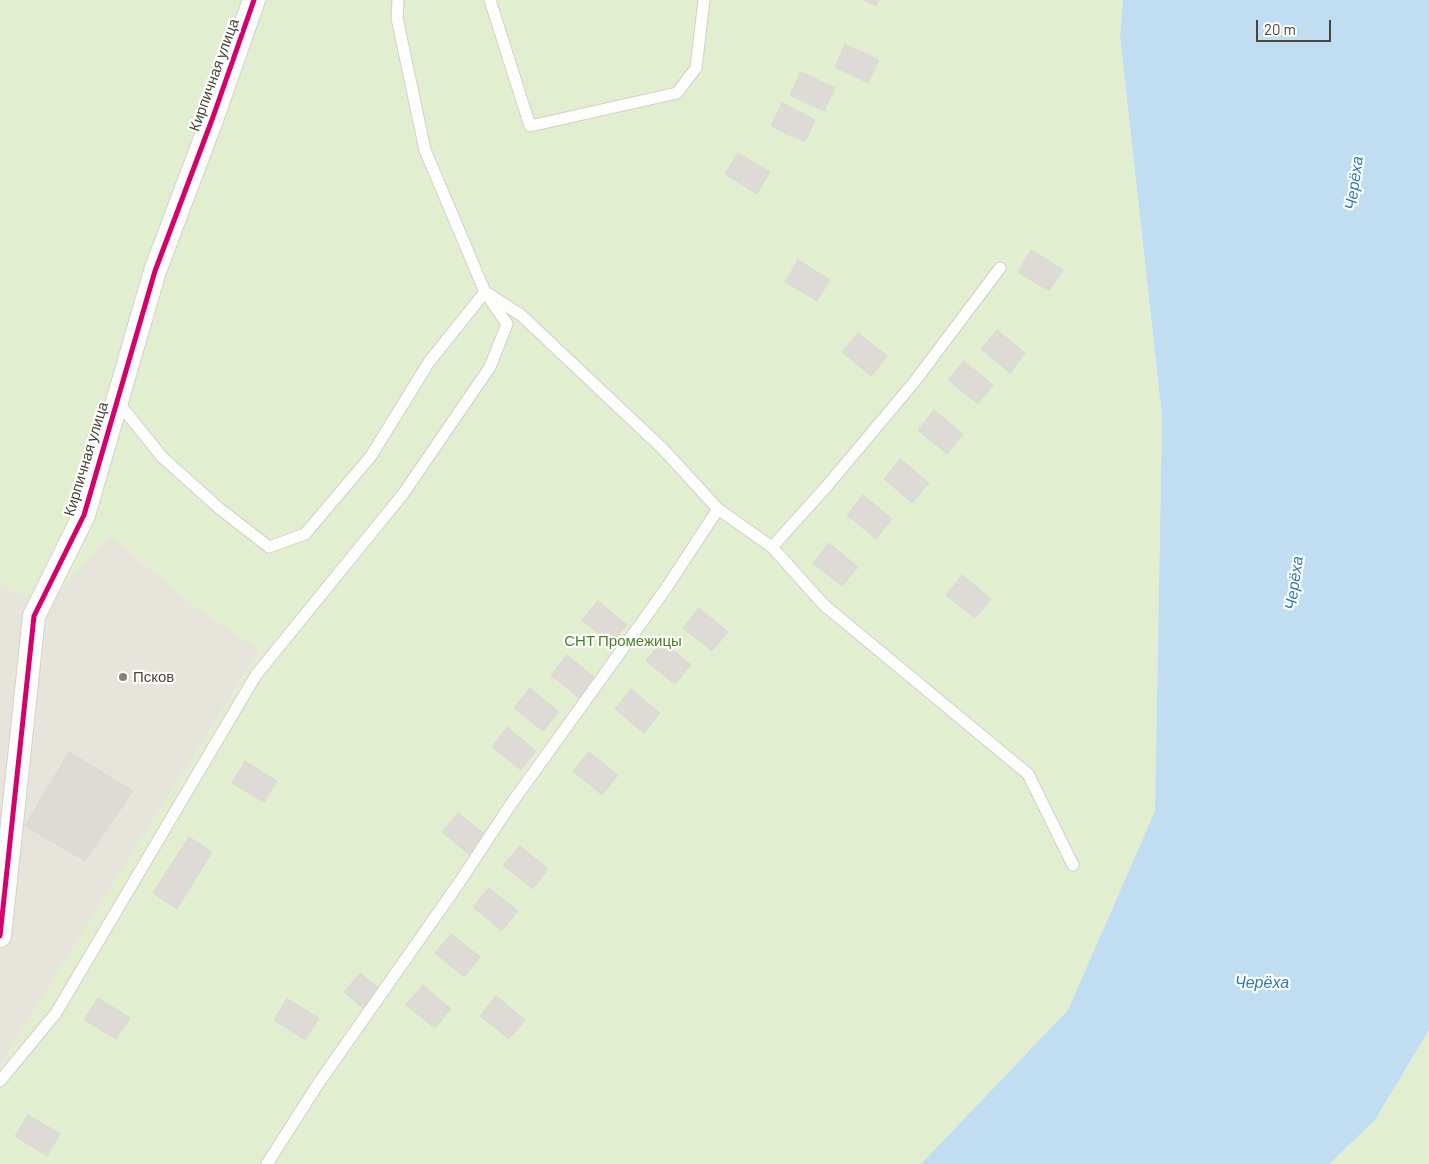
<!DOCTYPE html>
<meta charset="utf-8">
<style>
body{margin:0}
#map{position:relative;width:1429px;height:1164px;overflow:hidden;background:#f4f2ee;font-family:Barlow,sans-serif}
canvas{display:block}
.scale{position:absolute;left:1256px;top:20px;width:75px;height:22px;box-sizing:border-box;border:2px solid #4b4439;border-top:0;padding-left:6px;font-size:15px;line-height:18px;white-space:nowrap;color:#4b4439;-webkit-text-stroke:4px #fff;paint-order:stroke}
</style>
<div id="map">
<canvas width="1429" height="1164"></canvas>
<div class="scale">20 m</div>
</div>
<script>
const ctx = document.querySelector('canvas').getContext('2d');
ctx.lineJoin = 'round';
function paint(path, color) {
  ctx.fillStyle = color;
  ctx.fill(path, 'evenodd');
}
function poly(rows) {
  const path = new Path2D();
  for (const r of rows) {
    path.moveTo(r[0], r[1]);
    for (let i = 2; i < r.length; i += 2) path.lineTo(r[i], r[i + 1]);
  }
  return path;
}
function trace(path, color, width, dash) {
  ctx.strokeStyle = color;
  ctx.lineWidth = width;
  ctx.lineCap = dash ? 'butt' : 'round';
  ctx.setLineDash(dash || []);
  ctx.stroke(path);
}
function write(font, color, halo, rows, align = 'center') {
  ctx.font = font + ' Barlow,sans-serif';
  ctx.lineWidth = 4.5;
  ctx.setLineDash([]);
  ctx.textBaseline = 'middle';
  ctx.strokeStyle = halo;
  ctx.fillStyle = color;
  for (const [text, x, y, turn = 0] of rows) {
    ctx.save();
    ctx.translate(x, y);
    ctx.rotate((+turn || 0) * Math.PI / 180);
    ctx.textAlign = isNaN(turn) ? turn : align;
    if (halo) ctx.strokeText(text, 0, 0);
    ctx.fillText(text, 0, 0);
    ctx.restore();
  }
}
const residential = poly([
 [110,536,200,610,260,650,0,1065,0,585,47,605]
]);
const green = poly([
 [0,0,1123,0,1120,35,1162,417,1155,811,1068,1010,921,1164,0,1164,0,1065,260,650,200,610,110,536,47,605,0,585],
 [1429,1030,1429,1164,1329,1164,1375,1120]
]);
const water = poly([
 [1123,0,1429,0,1429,1030,1375,1120,1329,1164,921,1164,1068,1010,1155,811,1162,417,1120,35]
]);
const building = poly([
 [864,0,879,0,876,6,864,0],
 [845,44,879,60,868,83,835,67,845,44],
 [801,72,835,88,824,111,790,95,801,72],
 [782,103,815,120,805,142,771,126,782,103],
 [738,153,770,172,757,194,725,174,738,153],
 [1031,250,1063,270,1049,291,1018,272,1031,250],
 [798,260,830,280,817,301,785,282,798,260],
 [997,330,1025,353,1010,373,981,349,997,330],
 [858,333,887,356,871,376,842,352,858,333],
 [964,361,993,385,978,404,948,380,964,361],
 [934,410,963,434,947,454,918,430,934,410],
 [900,459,929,483,912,503,884,479,900,459],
 [863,495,892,519,876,539,847,515,863,495],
 [829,543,858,567,842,586,813,563,829,543],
 [962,575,991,599,975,618,946,595,962,575],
 [598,601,627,625,611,644,582,620,598,601],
 [699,608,728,632,712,651,683,628,699,608],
 [662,641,691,665,675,684,646,661,662,641],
 [567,655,596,679,579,698,551,675,567,655],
 [530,688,559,712,543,731,514,708,530,688],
 [631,689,660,713,644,733,615,709,631,689],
 [507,727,536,751,521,770,492,747,507,727],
 [69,752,133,791,85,861,25,826,69,752],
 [589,752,618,775,602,795,573,771,589,752],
 [245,761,277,781,264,802,232,783,245,761],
 [458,813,487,836,471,856,442,832,458,813],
 [189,837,212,852,177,909,153,893,189,837],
 [520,846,548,869,533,889,503,865,520,846],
 [489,888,518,911,502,931,473,907,489,888],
 [451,934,480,957,464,977,435,953,451,934],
 [360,973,379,988,363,1008,344,992,360,973],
 [423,985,451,1009,435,1028,406,1005,423,985],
 [496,996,525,1020,509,1039,480,1016,496,996],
 [98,998,130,1018,116,1039,84,1020,98,998],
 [287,999,319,1018,305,1040,274,1020,287,999],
 [28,1115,60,1134,47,1156,15,1136,28,1115]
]);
const service = poly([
 [398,0,397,18,425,150,485,292,521,315,663,449,718,509,772,547,824,605,1028,774,1073,865],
 [490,0,530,126,677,93,696,68,704,0],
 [772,547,827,486,915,381,1000,268],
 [0,1081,56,1013,256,675,403,494,490,367,507,324,485,292,429,362,371,456,305,534,269,547,220,509,162,457,117,401],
 [267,1164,318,1084,459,883,511,804,665,590,718,509]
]);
const minor = poly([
 [0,936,34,616,84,515,155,271,213,117,254,0]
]);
const cycleway = poly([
 [0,936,34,616,84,515,155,271,213,117,254,0]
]);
const markers = [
 [123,677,5,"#868178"]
];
const streetNames = [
 ["Кирпичная улица",214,75,-70],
 ["Кирпичная улица",86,459,-73]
];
const parkNames = [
 ["СНТ Промежицы",623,641]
];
const poiNames = [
 ["Псков",133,677]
];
const waterNames = [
 ["Черёха",1354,183,-82],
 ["Черёха",1294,583,-82],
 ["Черёха",1262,983]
];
paint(residential, '#e7e4dc');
paint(green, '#e1eecf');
paint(water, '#c0ddf1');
paint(building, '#dedbd6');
trace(building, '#dcd9d4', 1);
trace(service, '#d2d0cb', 13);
trace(minor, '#d2d0cb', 24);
trace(service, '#fdfdfc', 11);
trace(minor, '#fdfdfc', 22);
trace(cycleway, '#d6006c', 5);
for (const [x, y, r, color] of markers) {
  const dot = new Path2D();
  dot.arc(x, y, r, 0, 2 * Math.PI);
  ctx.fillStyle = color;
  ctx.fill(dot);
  trace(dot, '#fff', 2);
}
write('15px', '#4b4439', '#fff', streetNames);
write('15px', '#4a7f2a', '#fff', parkNames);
write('15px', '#4b4439', '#fff', poiNames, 'left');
write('italic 16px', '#2e7ab2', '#fff', waterNames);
</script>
